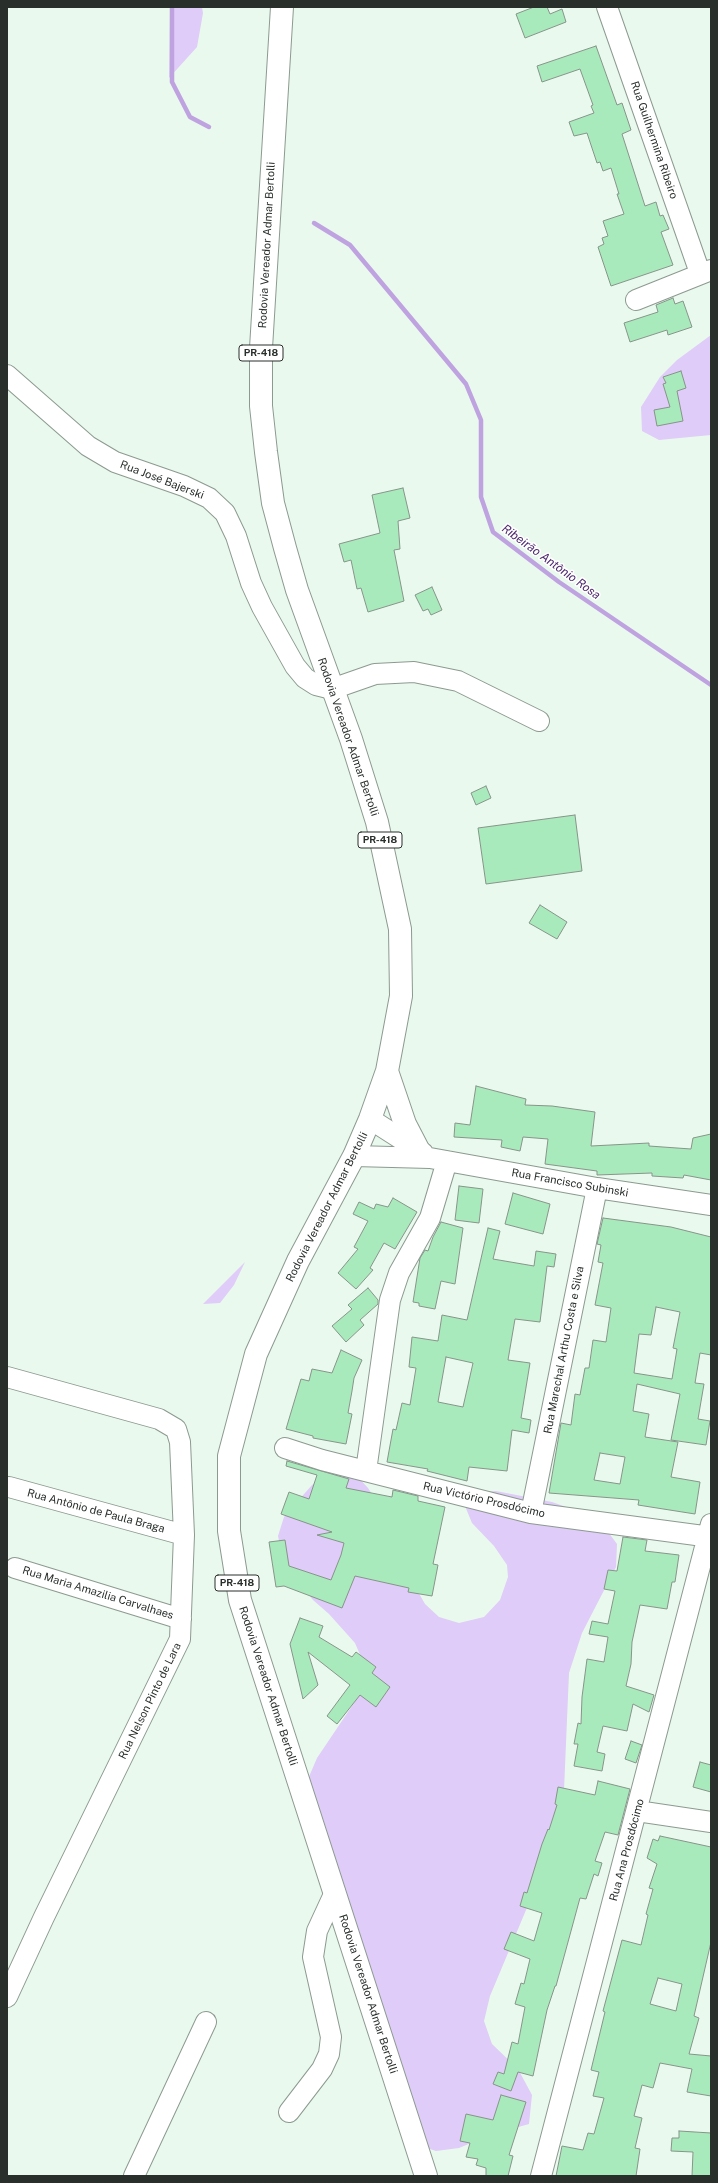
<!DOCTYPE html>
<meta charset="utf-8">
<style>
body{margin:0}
#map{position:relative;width:718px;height:2183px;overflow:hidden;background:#eaf9ed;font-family:"Public Sans",sans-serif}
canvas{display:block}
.frame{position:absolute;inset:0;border:8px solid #292f2b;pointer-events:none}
</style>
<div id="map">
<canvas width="718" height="2183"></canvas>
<div class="frame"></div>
</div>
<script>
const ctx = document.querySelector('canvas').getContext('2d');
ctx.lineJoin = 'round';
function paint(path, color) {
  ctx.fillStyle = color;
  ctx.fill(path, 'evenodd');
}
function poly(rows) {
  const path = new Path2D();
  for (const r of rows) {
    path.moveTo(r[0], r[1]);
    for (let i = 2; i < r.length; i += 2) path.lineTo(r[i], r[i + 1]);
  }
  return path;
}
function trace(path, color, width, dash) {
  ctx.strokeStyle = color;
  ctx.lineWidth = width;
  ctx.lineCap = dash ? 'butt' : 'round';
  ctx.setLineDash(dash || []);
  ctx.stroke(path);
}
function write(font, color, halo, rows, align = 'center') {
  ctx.font = font + ' "Public Sans",sans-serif';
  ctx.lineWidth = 3;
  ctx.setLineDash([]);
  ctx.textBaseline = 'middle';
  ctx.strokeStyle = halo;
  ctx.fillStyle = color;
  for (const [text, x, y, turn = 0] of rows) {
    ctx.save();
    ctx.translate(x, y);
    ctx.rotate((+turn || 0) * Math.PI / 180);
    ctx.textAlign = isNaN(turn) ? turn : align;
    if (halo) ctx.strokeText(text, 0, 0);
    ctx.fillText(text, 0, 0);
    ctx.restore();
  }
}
const green = poly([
 [170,7,202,7,203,13,197,47,169,78],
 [711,335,711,435,659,440,642,431,641,407,660,377,677,360],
 [245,1262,234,1285,220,1303,203,1304],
 [331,1471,357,1476,368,1488,392,1525,417,1590,425,1604,439,1617,459,1623,484,1617,500,1600,508,1577,507,1565,494,1546,472,1523,465,1506,474,1493,496,1491,552,1502,583,1513,603,1525,617,1544,616,1567,582,1633,569,1673,564,1790,544,1867,490,1996,484,2021,492,2044,518,2069,532,2095,529,2124,490,2135,459,2148,436,2151,418,2145,367,1956,308,1779,317,1758,354,1703,364,1680,364,1664,355,1643,329,1614,313,1600,291,1574,283,1560,278,1536,284,1517,312,1485]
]);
const stream = poly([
 [172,7,172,82,190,117,209,127],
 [314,223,350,245,466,384,481,420,481,497,493,532,559,582,711,685]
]);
const building = poly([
 [534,7,547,7,550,14,562,9,566,22,525,38,516,14,534,7],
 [596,46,617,105,622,103,631,130,622,134,645,206,656,202,660,216,663,215,669,229,661,232,673,265,611,286,598,247,604,244,602,238,608,236,603,221,624,214,617,194,619,194,611,168,603,171,600,162,597,163,587,133,574,136,569,122,594,113,591,106,593,105,580,69,542,82,537,66,596,46],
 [673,298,675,304,683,301,692,327,668,335,667,330,630,342,624,323,658,312,656,305,673,298],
 [681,371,686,388,677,391,683,421,657,426,654,410,670,407,663,384,666,383,663,377,681,371],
 [403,488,410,518,398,521,400,549,394,550,404,601,368,612,361,588,357,589,351,560,344,562,339,544,380,533,372,495,403,488],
 [432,587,442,610,431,615,428,609,423,611,415,595,432,587],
 [486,786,491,798,476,805,471,793,486,786],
 [575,815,582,871,486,884,478,828,575,815],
 [540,905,567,922,557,939,529,923,540,905],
 [476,1086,526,1099,525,1105,552,1106,595,1112,591,1146,649,1143,649,1146,691,1149,693,1138,711,1134,711,1180,684,1175,683,1178,652,1176,652,1173,597,1175,597,1171,545,1164,548,1139,523,1137,520,1151,501,1147,502,1140,454,1137,455,1123,470,1125,476,1086],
 [459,1186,483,1189,479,1223,455,1220,459,1186],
 [513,1193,550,1204,543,1234,505,1224,513,1193],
 [393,1198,417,1212,395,1249,384,1243,370,1268,373,1270,356,1289,338,1273,358,1249,354,1247,368,1221,353,1214,359,1202,374,1209,376,1204,388,1207,393,1198],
 [603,1218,671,1227,711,1237,711,1355,700,1353,695,1383,704,1384,698,1419,710,1421,706,1445,671,1440,680,1394,637,1384,633,1411,649,1414,645,1437,678,1442,671,1477,700,1482,695,1514,638,1505,639,1500,549,1493,561,1423,571,1425,575,1394,580,1395,585,1368,589,1368,593,1340,606,1342,611,1308,595,1305,603,1263,598,1262,601,1245,597,1244,603,1218],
 [656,1307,680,1312,673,1348,677,1349,672,1379,634,1373,639,1334,651,1335,656,1307],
 [600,1453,625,1457,620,1484,594,1480,600,1453],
 [441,1222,463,1228,455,1284,441,1281,435,1309,419,1306,419,1303,413,1302,420,1258,425,1250,428,1251,433,1237,441,1222],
 [488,1228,500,1231,493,1259,534,1266,536,1251,556,1254,554,1267,547,1266,540,1322,515,1319,508,1360,530,1363,521,1418,531,1420,529,1433,512,1430,507,1471,469,1467,467,1481,427,1471,428,1469,387,1462,393,1429,396,1430,402,1403,410,1405,416,1368,409,1367,412,1337,438,1341,442,1315,467,1320,488,1228],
 [446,1357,473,1363,463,1407,438,1402,446,1357],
 [368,1288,378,1300,378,1304,360,1320,364,1325,346,1342,332,1326,352,1309,348,1305,368,1288],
 [341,1350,362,1360,354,1378,352,1391,348,1413,352,1414,346,1444,313,1438,313,1436,286,1429,301,1379,309,1381,312,1369,332,1373,341,1350],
 [287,1461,349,1479,346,1488,392,1497,393,1490,418,1496,418,1501,445,1507,433,1564,438,1565,432,1596,408,1592,409,1588,355,1576,342,1608,284,1586,276,1587,269,1542,285,1540,289,1566,331,1580,341,1555,344,1543,317,1535,332,1532,281,1514,289,1492,309,1499,317,1475,286,1466,287,1461],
 [623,1537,647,1540,645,1551,679,1555,675,1582,672,1582,667,1609,640,1605,632,1642,631,1664,626,1686,654,1695,649,1712,633,1704,627,1731,603,1726,597,1752,605,1754,602,1771,574,1766,578,1744,574,1744,578,1723,581,1724,582,1697,587,1659,604,1662,608,1637,589,1634,592,1621,608,1624,615,1591,604,1589,608,1570,617,1571,623,1537],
 [300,1618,323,1626,319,1637,352,1657,356,1652,376,1667,372,1673,390,1687,376,1707,360,1695,337,1724,327,1716,350,1685,308,1652,318,1685,303,1699,290,1644,300,1618],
 [631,1741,642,1745,636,1763,625,1759,631,1741],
 [700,1762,711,1765,711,1792,693,1787,700,1762],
 [598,1781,630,1789,618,1835,605,1832,595,1861,602,1863,598,1876,594,1874,586,1899,580,1898,556,1986,555,1986,547,2010,533,2076,518,2072,511,2091,493,2084,498,2072,504,2074,512,2042,518,2044,525,2007,515,2004,521,1983,524,1984,530,1959,504,1949,511,1932,534,1941,542,1913,520,1906,524,1892,527,1893,542,1844,548,1829,549,1830,557,1805,555,1804,558,1787,595,1795,598,1781],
 [660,1836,711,1847,711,1942,694,2016,699,2018,689,2054,711,2056,711,2096,687,2092,692,2069,660,2063,653,2088,642,2085,634,2116,642,2118,635,2148,640,2149,636,2176,556,2176,562,2146,583,2150,588,2133,594,2134,604,2098,593,2096,599,2072,591,2070,605,2012,603,2011,622,1940,641,1945,648,1915,646,1914,653,1889,649,1888,657,1864,647,1858,653,1839,658,1841,660,1836],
 [658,1978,682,1984,676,2011,650,2004,658,1978],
 [501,2095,526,2102,509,2155,513,2156,508,2176,486,2176,486,2168,476,2165,478,2159,466,2157,470,2143,460,2141,466,2114,493,2120,501,2095],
 [679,2131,711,2133,711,2176,692,2176,693,2152,671,2151,672,2138,679,2138,679,2131]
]);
const minor = poly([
 [607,7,700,273],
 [636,300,711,270],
 [7,375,88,446,115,462,184,486,209,498,225,513,236,536,251,583,262,607,295,666,305,678,316,685,332,689,375,674,414,672,458,681,539,721],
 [370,1119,423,1153],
 [354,1156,430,1158,597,1188,711,1205],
 [7,1377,159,1419,176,1429,180,1442,184,1535,180,1639,44,1917,7,1997],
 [285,1448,322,1460,531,1513,711,1537],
 [366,1471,390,1300,399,1273,430,1218,447,1161],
 [9,1487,184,1535],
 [531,1513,597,1188],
 [15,1568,181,1619],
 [637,1811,711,1822],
 [289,2112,322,2069,329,2054,331,2037,313,1957,317,1931,335,1892],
 [134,2176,206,2022],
 [541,2176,711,1524]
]);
const highway = poly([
 [282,7,261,348,261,406,266,452,273,503,285,548,297,590,351,739,377,822,400,929,401,996,387,1071,370,1119,354,1156,298,1261,256,1354,229,1456,229,1531,240,1600,426,2176],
 [387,1071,405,1124,419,1151]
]);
const shields = [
 [261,353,44],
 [380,840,44],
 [237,1583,44]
];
const shieldNames = [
 ["PR-418",261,353],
 ["PR-418",380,840],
 ["PR-418",237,1583]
];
const streetNames = [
 ["Rua Guilhermina Ribeiro",654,140,71],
 ["Rodovia Vereador Admar Bertolli",267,245,-87],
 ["Rua José Bajerski",162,480,21],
 ["Rodovia Vereador Admar Bertolli",348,737,71],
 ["Rua Francisco Subinski",570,1183,10],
 ["Rodovia Vereador Admar Bertolli",327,1207,-63],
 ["Rua Marechal Arthu Costa e Silva",564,1350,-79],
 ["Rua Victório Prosdócimo",484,1500,13],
 ["Rua Antônio de Paula Braga",96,1511,15],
 ["Rua Maria Amazilia Carvalhaes",98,1593,17],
 ["Rodovia Vereador Admar Bertolli",268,1686,72],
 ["Rua Nelson Pinto de Lara",150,1701,-64],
 ["Rua Ana Prosdócimo",627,1850,-75],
 ["Rodovia Vereador Admar Bertolli",368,1994,72]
];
const waterNames = [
 ["Ribeirão Antônio Rosa",551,562,36]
];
paint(green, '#dfccf8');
trace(stream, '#bfa3e0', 4.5);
paint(building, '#a9eabc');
trace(building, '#87948a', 1);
trace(minor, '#8c9a90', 22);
trace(highway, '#8c9a90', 24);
trace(minor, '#fff', 20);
trace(highway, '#fff', 22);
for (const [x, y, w] of shields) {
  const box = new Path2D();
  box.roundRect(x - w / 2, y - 8, w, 16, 3);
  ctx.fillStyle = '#fff';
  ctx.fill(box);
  trace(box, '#292f2b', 1);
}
write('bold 10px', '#292f2b', null, shieldNames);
write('11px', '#292f2b', '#fff', streetNames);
write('italic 12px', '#4d2870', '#fff', waterNames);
</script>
